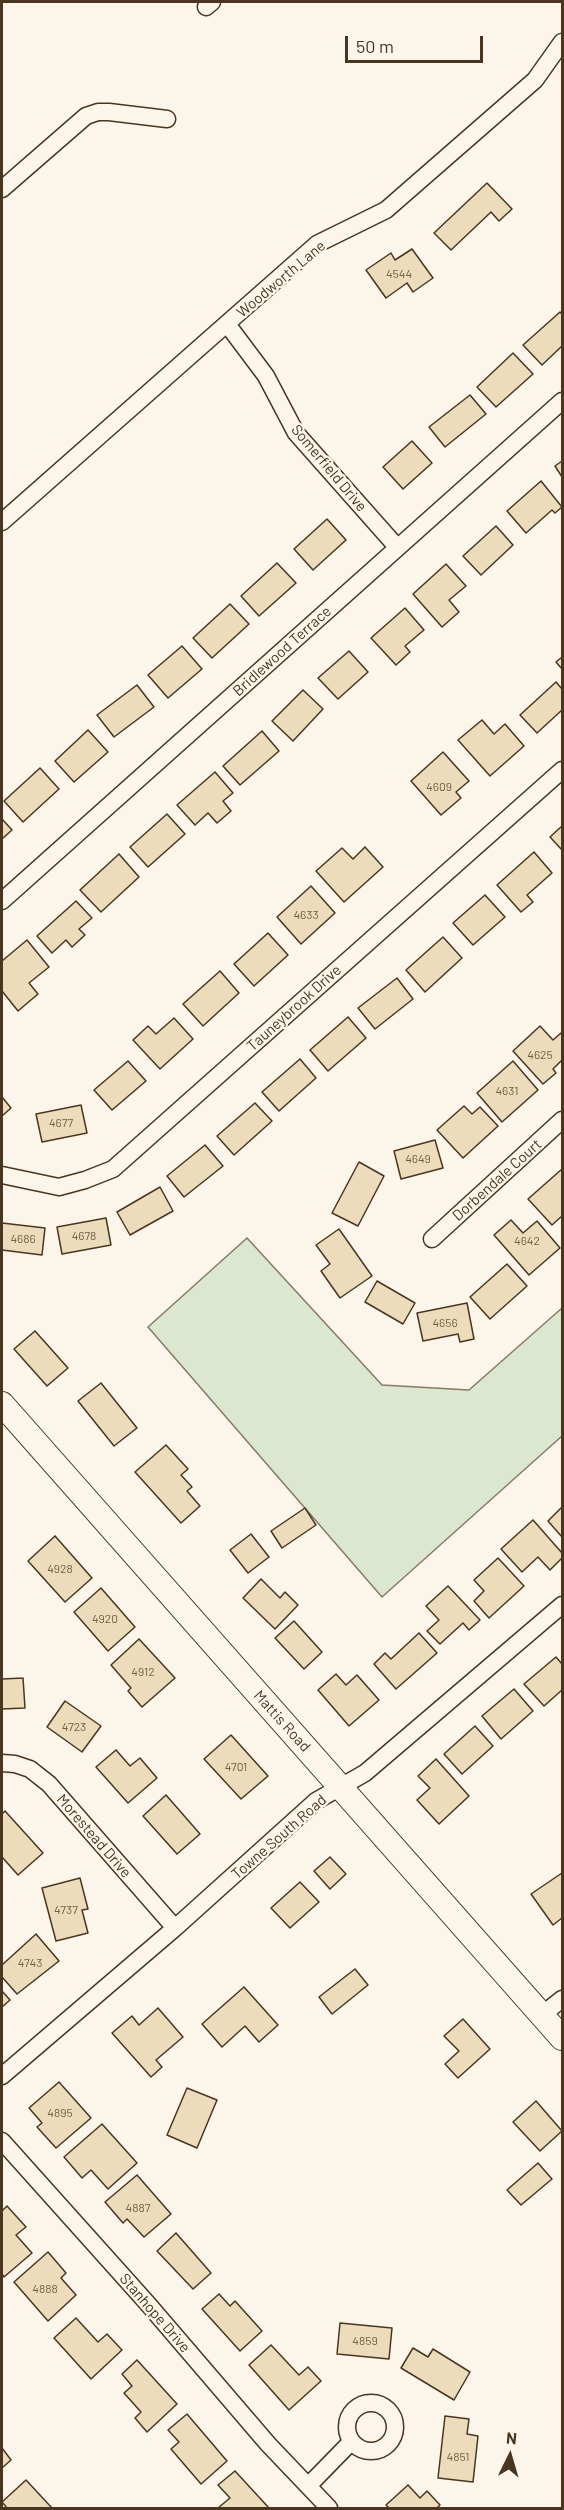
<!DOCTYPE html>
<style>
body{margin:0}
#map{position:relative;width:564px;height:2510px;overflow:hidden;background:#fbf6e9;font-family:Barlow,sans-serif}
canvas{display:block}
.frame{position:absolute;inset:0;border:3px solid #4a3520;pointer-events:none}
.north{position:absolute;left:480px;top:2426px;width:60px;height:60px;-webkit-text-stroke:4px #fbf6e9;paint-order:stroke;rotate:5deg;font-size:16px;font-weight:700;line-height:24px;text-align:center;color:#4a3520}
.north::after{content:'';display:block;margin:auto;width:21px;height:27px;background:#4a3520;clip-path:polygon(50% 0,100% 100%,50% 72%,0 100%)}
.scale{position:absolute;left:345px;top:36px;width:138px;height:27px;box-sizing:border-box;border:3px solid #4a3520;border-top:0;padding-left:8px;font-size:18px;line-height:21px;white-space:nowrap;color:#4a3520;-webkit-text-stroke:4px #fbf6e9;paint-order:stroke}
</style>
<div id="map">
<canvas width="564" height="2510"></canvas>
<div class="frame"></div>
<div class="north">N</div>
<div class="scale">50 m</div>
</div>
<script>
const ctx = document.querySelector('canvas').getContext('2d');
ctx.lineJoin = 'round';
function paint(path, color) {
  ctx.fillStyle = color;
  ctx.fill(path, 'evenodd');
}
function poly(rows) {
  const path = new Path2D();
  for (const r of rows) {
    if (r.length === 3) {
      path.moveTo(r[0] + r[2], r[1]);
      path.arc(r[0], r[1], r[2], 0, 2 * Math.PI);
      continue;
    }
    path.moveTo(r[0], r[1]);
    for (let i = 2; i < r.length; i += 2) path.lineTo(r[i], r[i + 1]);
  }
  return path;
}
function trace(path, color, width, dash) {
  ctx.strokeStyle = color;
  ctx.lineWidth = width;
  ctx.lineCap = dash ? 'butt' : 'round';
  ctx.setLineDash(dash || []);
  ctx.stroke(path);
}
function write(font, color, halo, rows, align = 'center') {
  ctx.font = font + ' Barlow,sans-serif';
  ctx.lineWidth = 4.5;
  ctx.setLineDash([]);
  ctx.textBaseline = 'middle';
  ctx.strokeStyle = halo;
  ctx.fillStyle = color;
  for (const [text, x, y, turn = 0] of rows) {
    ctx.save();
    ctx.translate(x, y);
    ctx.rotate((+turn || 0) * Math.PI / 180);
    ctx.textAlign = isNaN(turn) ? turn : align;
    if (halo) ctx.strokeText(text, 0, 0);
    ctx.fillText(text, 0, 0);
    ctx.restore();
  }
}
const green = poly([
 [247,1238,382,1385,469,1390,562,1308,562,1436,382,1597,148,1327,247,1238]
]);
const building = poly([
 [487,183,512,209,499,221,491,212,451,250,434,233,487,183],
 [412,249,433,278,413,292,407,283,386,298,366,270,391,253,395,260,412,249],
 [560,312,562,314,562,346,542,365,523,345,560,312],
 [513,353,533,374,496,407,477,387,513,353],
 [470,395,486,414,445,447,429,427,470,395],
 [412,441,432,463,403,489,383,467,412,441],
 [562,461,562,477,555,466,562,461],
 [541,481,562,507,555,513,552,510,526,533,507,511,541,481],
 [327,519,346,540,313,570,294,549,327,519],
 [496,526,513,545,481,575,463,556,496,526],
 [277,563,296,583,259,616,241,596,277,563],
 [446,564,466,586,449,600,459,612,442,627,413,594,446,564],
 [230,604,249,624,212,658,193,638,230,604],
 [405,608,424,630,405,646,410,652,396,665,371,638,405,608],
 [182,646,202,669,168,698,148,675,182,646],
 [349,651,368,672,338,699,318,678,349,651],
 [562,657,562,669,556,662,562,657],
 [556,682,562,689,562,710,537,733,520,715,556,682],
 [137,685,154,707,114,737,97,715,137,685],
 [303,690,323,709,293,741,272,721,303,690],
 [482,720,494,734,505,724,524,746,490,776,458,740,482,720],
 [88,730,108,752,74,782,55,761,88,730],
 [262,731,279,751,240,785,223,766,262,731],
 [443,752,469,781,456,792,461,798,441,815,411,781,443,752],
 [40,768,59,789,23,822,4,801,40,768],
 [215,772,233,793,223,801,231,811,217,823,208,813,195,825,177,805,215,772],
 [167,814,185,834,148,867,130,847,167,814],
 [2,819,12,830,2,839,2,819],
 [562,826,562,850,550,837,562,826],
 [365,847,383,867,344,902,316,871,342,848,353,859,365,847],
 [534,852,552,873,527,895,533,902,521,912,497,885,534,852],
 [119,854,139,877,101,912,80,890,119,854],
 [311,886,335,913,301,944,277,917,311,886],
 [485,895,505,917,473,945,453,923,485,895],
 [76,901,92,918,79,929,85,935,72,947,66,940,52,953,37,936,76,901],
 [268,933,288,955,254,986,234,964,268,933],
 [443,937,462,958,425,992,406,970,443,937],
 [27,940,49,967,29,983,38,994,18,1011,2,991,2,961,27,940],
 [220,971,239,993,203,1026,183,1004,220,971],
 [397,978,413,999,375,1029,358,1008,397,978],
 [348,1017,366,1038,328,1071,310,1050,348,1017],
 [174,1018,193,1039,160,1069,133,1040,148,1026,156,1034,174,1018],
 [540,1026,553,1040,561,1033,562,1035,562,1060,553,1069,556,1073,543,1084,513,1051,540,1026],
 [300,1059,316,1078,279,1111,262,1092,300,1059],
 [128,1061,146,1081,112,1110,94,1090,128,1061],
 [513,1061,538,1090,502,1122,477,1093,513,1061],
 [2,1097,11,1108,2,1116,2,1097],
 [255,1103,272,1121,234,1155,217,1136,255,1103],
 [81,1105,87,1133,42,1142,36,1114,81,1105],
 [464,1106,472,1114,480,1107,498,1126,463,1158,437,1130,464,1106],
 [435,1140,443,1168,401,1179,394,1151,435,1140],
 [205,1145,223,1166,184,1197,167,1176,205,1145],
 [359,1162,384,1176,358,1226,332,1213,359,1162],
 [562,1169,562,1216,552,1225,528,1199,562,1169],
 [160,1187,173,1211,130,1235,117,1212,160,1187],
 [106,1218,111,1245,62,1254,57,1227,106,1218],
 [511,1220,523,1233,537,1221,560,1248,529,1275,494,1235,511,1220],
 [2,1223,45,1228,42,1255,2,1250,2,1223],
 [339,1229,372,1276,340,1298,321,1271,330,1264,316,1245,339,1229],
 [507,1264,527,1286,490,1319,470,1297,507,1264],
 [377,1281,415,1303,403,1324,365,1302,377,1281],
 [467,1303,474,1339,460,1342,458,1334,423,1341,417,1313,467,1303],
 [35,1331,68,1368,47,1386,14,1349,35,1331],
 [101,1383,137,1428,114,1446,78,1401,101,1383],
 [166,1445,188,1469,181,1475,192,1487,187,1491,200,1506,181,1523,135,1472,166,1445],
 [562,1507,562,1537,548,1521,562,1507],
 [305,1508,316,1525,282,1548,271,1531,305,1508],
 [533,1520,562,1553,562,1558,550,1570,538,1557,522,1572,501,1549,533,1520],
 [251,1534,269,1557,248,1573,230,1550,251,1534],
 [55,1536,92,1578,65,1602,28,1561,55,1536],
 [498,1558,524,1586,489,1618,474,1601,484,1591,474,1580,498,1558],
 [261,1579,280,1598,285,1592,298,1605,275,1629,243,1598,261,1579],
 [448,1586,480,1620,469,1630,463,1623,440,1644,427,1631,439,1620,426,1606,448,1586],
 [101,1588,135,1627,108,1651,74,1612,101,1588],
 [294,1621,322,1652,304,1669,275,1638,294,1621],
 [419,1633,437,1653,396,1689,374,1664,385,1653,391,1659,419,1633],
 [139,1639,175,1678,142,1707,128,1691,131,1688,111,1665,139,1639],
 [556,1657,562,1664,562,1690,544,1706,524,1684,556,1657],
 [336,1674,346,1685,357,1675,379,1700,349,1726,318,1690,336,1674],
 [23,1678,25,1708,2,1709,2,1679,23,1678],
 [514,1689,533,1711,501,1739,482,1716,514,1689],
 [65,1701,101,1726,82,1752,47,1727,65,1701],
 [475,1726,493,1746,462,1774,444,1754,475,1726],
 [231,1735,268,1776,241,1799,204,1759,231,1735],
 [116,1750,130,1766,140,1758,157,1778,128,1803,96,1767,116,1750],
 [436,1759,469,1796,439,1824,417,1800,430,1788,418,1776,436,1759],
 [166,1795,200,1834,177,1854,143,1816,166,1795],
 [5,1811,43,1853,18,1875,2,1857,2,1814,5,1811],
 [330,1857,346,1874,330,1889,314,1871,330,1857],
 [562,1873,562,1918,553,1925,531,1894,562,1873],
 [80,1878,88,1909,82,1910,88,1933,56,1941,42,1888,80,1878],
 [300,1882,319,1902,290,1928,271,1908,300,1882],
 [36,1934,59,1961,17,1994,2,1977,2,1965,36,1934],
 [355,1969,368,1985,332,2014,319,1997,355,1969],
 [244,1987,278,2025,259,2042,245,2026,222,2047,202,2024,244,1987],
 [2,1991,10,2000,2,2007,2,1991],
 [158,2008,183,2037,156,2060,162,2067,151,2077,112,2033,132,2016,139,2025,158,2008],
 [463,2019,490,2049,458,2078,445,2064,459,2051,444,2036,463,2019],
 [59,2082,91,2118,56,2148,37,2127,42,2123,29,2108,59,2082],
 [187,2088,217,2100,197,2148,167,2135,187,2088],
 [536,2101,562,2131,540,2151,513,2122,536,2101],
 [102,2124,137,2163,108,2189,91,2170,82,2178,64,2157,102,2124],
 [538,2163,552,2179,521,2205,507,2190,538,2163],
 [137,2175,171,2214,144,2237,127,2219,123,2223,105,2202,137,2175],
 [7,2206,26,2227,16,2235,32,2253,4,2277,2,2274,2,2211,7,2206],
 [176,2233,211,2273,193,2289,157,2251,176,2233],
 [48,2252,66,2273,61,2278,76,2295,48,2321,14,2282,48,2252],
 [219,2294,230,2306,235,2301,262,2331,240,2351,202,2309,219,2294],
 [76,2318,98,2342,107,2334,122,2350,91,2379,54,2338,76,2318],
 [340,2323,392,2328,389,2359,337,2354,340,2323],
 [271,2345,299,2375,308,2367,321,2381,289,2410,249,2365,271,2345],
 [413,2348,428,2357,433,2349,470,2372,454,2400,401,2368,413,2348],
 [137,2360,177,2404,147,2432,135,2418,141,2412,124,2393,132,2386,122,2374,137,2360],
 [187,2414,227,2461,201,2484,171,2449,179,2442,168,2430,187,2414],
 [445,2416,469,2419,467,2434,478,2436,473,2482,438,2478,445,2416],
 [2,2448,11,2460,2,2468,2,2448],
 [235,2471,269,2508,218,2508,230,2498,218,2485,235,2471],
 [26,2480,52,2508,7,2508,2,2502,26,2480],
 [408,2485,420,2498,427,2491,440,2505,437,2508,389,2508,386,2505,408,2485]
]);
const street = poly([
 [206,7,212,2],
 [2,189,86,116,98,112,109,112,167,119],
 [227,324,266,376,296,433,397,547],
 [2,522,317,244,386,210,535,80,562,42],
 [2,901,562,401],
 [2,1175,59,1187,85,1180,113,1169,562,770],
 [432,1239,562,1120],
 [2,1763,15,1764,30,1769,49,1784,175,1928],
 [542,2015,562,1999],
 [2,2076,175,1928,316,1801,365,1773,562,1605],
 [2,2141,148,2304,268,2444,329,2508],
 [371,2427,24],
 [309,2485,351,2442]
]);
const secondary = poly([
 [2,1404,562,2038]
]);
const numberNames = [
 ["4544",399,274],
 ["4609",439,787],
 ["4633",306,915],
 ["4625",540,1055],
 ["4631",507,1091],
 ["4677",61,1123],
 ["4649",418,1159],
 ["4678",84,1236],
 ["4686",23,1239],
 ["4642",527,1241],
 ["4656",445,1323],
 ["4928",60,1569],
 ["4920",105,1619],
 ["4912",143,1672],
 ["4723",74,1727],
 ["4701",236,1767],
 ["4737",66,1910],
 ["4743",30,1963],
 ["4895",60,2113],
 ["4887",138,2208],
 ["4888",45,2289],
 ["4859",365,2341],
 ["4851",458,2457]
];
const streetNames = [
 ["Woodworth Lane",281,279,-40],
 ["Somerfield Drive",329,468,50],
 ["Bridlewood Terrace",282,651,-42],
 ["Tauneybrook Drive",294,1008,-42],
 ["Dorbendale Court",497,1180,-42],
 ["Mattis Road",282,1721,48],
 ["Morestead Drive",94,1836,49],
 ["Towne South Road",279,1837,-41],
 ["Stanhope Drive",155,2313,49]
];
paint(green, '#dce7d0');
trace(green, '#887966', 1.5);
paint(building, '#ecdcbc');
trace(building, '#4a3520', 1.5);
trace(street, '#4a3520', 19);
trace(secondary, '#4a3520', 26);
trace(street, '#fbf6e9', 16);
trace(secondary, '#fbf6e9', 24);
write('12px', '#725f47', null, numberNames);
write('15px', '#4a3520', '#fbf6e9', streetNames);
</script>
